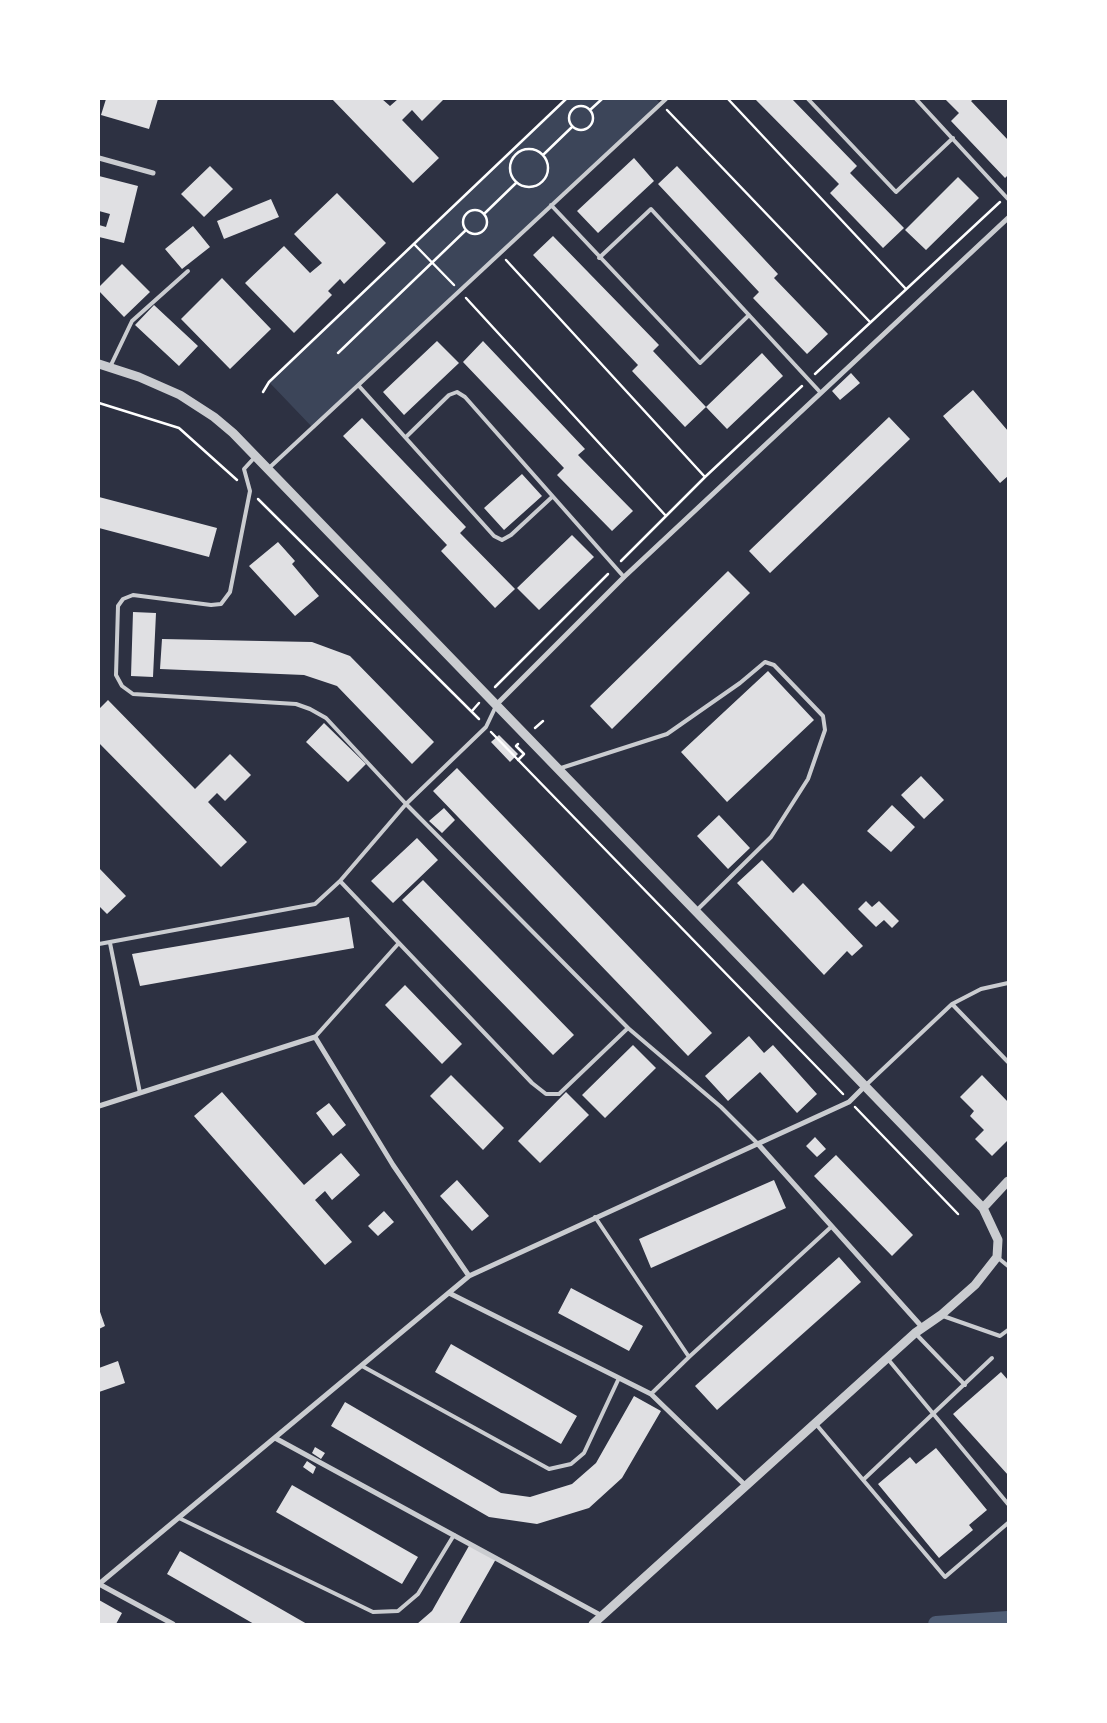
<!DOCTYPE html>
<style>
body{margin:0}
#map{position:relative;width:1107px;height:1723px;overflow:hidden;background:#2d3142;font-family:Helvetica,sans-serif}
canvas{display:block}
.frame{position:absolute;inset:0;border:100px solid #fff;pointer-events:none}
</style>
<div id="map">
<canvas width="1107" height="1723"></canvas>
<div class="frame"></div>
</div>
<script>
const ctx = document.querySelector('canvas').getContext('2d');
ctx.lineJoin = 'round';
function paint(path, color) {
  ctx.fillStyle = color;
  ctx.fill(path, 'evenodd');
}
function poly(rows) {
  const path = new Path2D();
  for (const r of rows) {
    if (r.length === 3) {
      path.moveTo(r[0] + r[2], r[1]);
      path.arc(r[0], r[1], r[2], 0, 2 * Math.PI);
      continue;
    }
    path.moveTo(r[0], r[1]);
    for (let i = 2; i < r.length; i += 2) path.lineTo(r[i], r[i + 1]);
  }
  return path;
}
function trace(path, color, width, dash) {
  ctx.strokeStyle = color;
  ctx.lineWidth = width;
  ctx.lineCap = dash ? 'butt' : 'round';
  ctx.setLineDash(dash || []);
  ctx.stroke(path);
}
const green = poly([
 [566,99,656,99,661,104,459,290,314,429,269,382]
]);
const canal = poly([
 [936,1624,1008,1619]
]);
const building = poly([
 [106,99,158,99,149,129,101,115],
 [332,99,382,99,390,106,398,99,444,99,422,121,412,110,402,120,439,158,413,183],
 [755,99,792,99,857,166,850,173,904,228,883,248,830,193,839,184],
 [945,99,974,99,971,101,1008,140,1008,175,1005,178,951,121,959,113],
 [634,158,654,181,598,233,577,211],
 [210,166,233,189,204,217,181,194],
 [677,166,778,274,774,278,828,334,807,354,753,298,759,292,658,184],
 [99,176,138,186,124,243,99,237,99,225,106,227,110,214,99,211],
 [958,177,979,198,926,250,905,230],
 [337,193,386,243,344,284,340,279,328,291,332,295,294,333,245,283,284,246,310,273,322,263,294,234],
 [271,199,279,217,224,239,217,221],
 [193,226,210,247,182,269,165,249],
 [553,236,659,345,653,351,706,407,685,427,632,371,638,365,533,255],
 [122,264,150,292,124,317,99,291,99,287],
 [222,278,271,329,230,369,181,319],
 [154,305,198,346,179,366,135,325],
 [437,341,459,363,404,415,383,392],
 [483,341,585,449,578,455,633,511,612,531,557,475,564,468,463,362],
 [762,353,783,376,727,429,706,407],
 [851,373,860,383,840,400,832,391],
 [973,390,1008,431,1008,476,1000,483,943,416],
 [889,417,910,439,770,573,749,551],
 [362,418,466,527,460,533,515,589,495,608,441,551,447,545,343,436],
 [522,474,542,496,504,530,484,508],
 [99,497,217,528,209,557,99,528],
 [572,535,594,557,539,610,517,588],
 [278,542,295,561,292,564,319,596,295,616,249,566],
 [728,571,750,593,612,729,590,706],
 [133,612,156,613,153,677,131,676],
 [162,639,312,642,350,656,434,742,412,764,337,686,304,675,160,669],
 [768,671,814,720,727,802,681,752],
 [108,700,195,789,230,754,251,775,225,801,217,793,208,802,247,842,221,867,99,743,99,709],
 [324,723,366,764,348,782,306,742],
 [499,735,518,754,510,762,491,742],
 [457,768,712,1033,688,1056,433,791],
 [921,776,944,800,924,819,901,795],
 [892,805,915,827,891,852,867,831],
 [444,808,455,820,442,833,429,821],
 [719,815,750,848,728,869,697,836],
 [417,838,438,860,393,903,371,881],
 [762,860,793,893,803,883,863,946,852,956,847,951,824,975,737,883],
 [99,868,126,896,107,914,99,906],
 [423,880,574,1035,553,1055,402,900],
 [866,901,872,907,879,901,899,921,892,928,884,920,876,927,858,909],
 [349,917,354,948,140,986,132,954],
 [405,985,462,1044,442,1064,385,1005],
 [749,1036,764,1053,773,1045,817,1094,797,1113,760,1072,728,1101,705,1076],
 [633,1045,656,1068,605,1118,582,1095],
 [451,1075,504,1128,483,1150,430,1096],
 [982,1075,1008,1102,1008,1140,992,1156,975,1139,984,1130,970,1116,974,1111,960,1097],
 [222,1092,304,1185,341,1153,360,1175,332,1200,325,1191,315,1200,352,1242,325,1265,194,1116],
 [566,1092,589,1115,540,1163,518,1141],
 [329,1103,346,1125,333,1136,316,1113],
 [815,1137,826,1149,817,1157,806,1146],
 [836,1155,913,1235,892,1256,814,1176],
 [457,1180,489,1216,472,1231,440,1196],
 [774,1180,786,1208,651,1268,639,1239],
 [384,1211,394,1222,378,1236,368,1226],
 [839,1257,861,1282,717,1410,695,1386],
 [571,1288,643,1326,629,1351,558,1313],
 [99,1309,105,1326,99,1329],
 [451,1344,577,1416,561,1444,435,1372],
 [118,1361,125,1383,99,1392,99,1368],
 [1001,1372,1008,1380,1008,1475,953,1414],
 [634,1396,661,1411,622,1478,589,1508,537,1524,489,1517,331,1426,345,1402,501,1493,530,1497,572,1484,596,1463],
 [315,1447,325,1453,321,1459,312,1453],
 [936,1448,987,1510,969,1525,973,1530,939,1558,878,1484,910,1457,916,1464],
 [307,1461,316,1467,313,1474,303,1467],
 [292,1485,418,1557,402,1584,276,1512],
 [470,1544,496,1559,459,1624,417,1624,432,1611],
 [180,1551,307,1624,254,1624,167,1574],
 [99,1600,122,1613,116,1624,99,1624]
]);
const path = poly([
 [728,99,905,288],
 [581,118,12],
 [590,110,602,99],
 [667,110,870,322],
 [529,168,19],
 [543,155,572,127],
 [475,222,12],
 [484,214,516,183],
 [414,244,454,285],
 [506,260,705,477],
 [466,298,666,516],
 [338,353,466,230],
 [815,374,1000,202],
 [263,392,269,382,566,99],
 [99,403,179,428,237,480],
 [258,499,479,719],
 [621,561,705,477,802,386],
 [495,687,608,574],
 [472,711,479,703],
 [535,728,543,721],
 [491,732,843,1094],
 [518,760,524,754,516,746,518,744],
 [855,1107,958,1214]
]);
const service = poly([
 [808,99,896,192,953,138],
 [916,99,1008,199],
 [551,205,700,363,749,315],
 [599,258,651,209,820,392],
 [110,367,132,321,188,271],
 [359,386,494,536,502,540,511,535,552,497],
 [406,437,449,395,457,392,465,397,624,577],
 [255,457,244,469,250,491,230,592,221,604,211,605,133,595,123,599,118,606,116,675,122,686,133,694,296,704,310,709,326,718,406,804,628,1028,721,1107,758,1144],
 [269,468,666,99],
 [558,769,667,734,740,683,765,662,774,665,823,716,825,730,808,779,771,837,696,911],
 [340,881,532,1083,546,1094,559,1094,628,1028],
 [110,943,140,1093],
 [99,944,315,904,340,881,406,804,486,727,496,706],
 [952,1004,1008,1062],
 [315,1037,398,944],
 [866,1085,952,1004,981,989,1008,983],
 [595,1217,689,1357,831,1227],
 [997,1257,1008,1266],
 [943,1316,1000,1336,1008,1330],
 [916,1334,965,1385],
 [887,1358,1008,1504],
 [362,1366,549,1469,571,1464,584,1453,619,1378],
 [651,1394,689,1357],
 [815,1423,945,1577,1008,1523],
 [863,1480,992,1358],
 [179,1518,373,1612,398,1611,418,1594,454,1535]
]);
const minor = poly([
 [99,158,153,173],
 [496,705,624,577,1008,218],
 [99,1106,315,1037,393,1165,469,1276],
 [758,1144,922,1327],
 [449,1293,651,1394,746,1486],
 [275,1438,602,1616],
 [99,1584,469,1276,849,1102,864,1087],
 [99,1584,173,1624]
]);
const tertiary = poly([
 [99,364,139,377,180,395,214,417,233,433,983,1208,998,1240,997,1257,975,1285,941,1315,915,1333,593,1624],
 [983,1208,1008,1181]
]);
paint(green, '#3c4559');
trace(canal, '#4f5d75', 16);
paint(building, '#e0e0e3');
trace(path, '#fff', 2.5);
trace(service, '#caccd0', 4);
trace(minor, '#caccd0', 5);
trace(tertiary, '#caccd0', 9);
</script>
